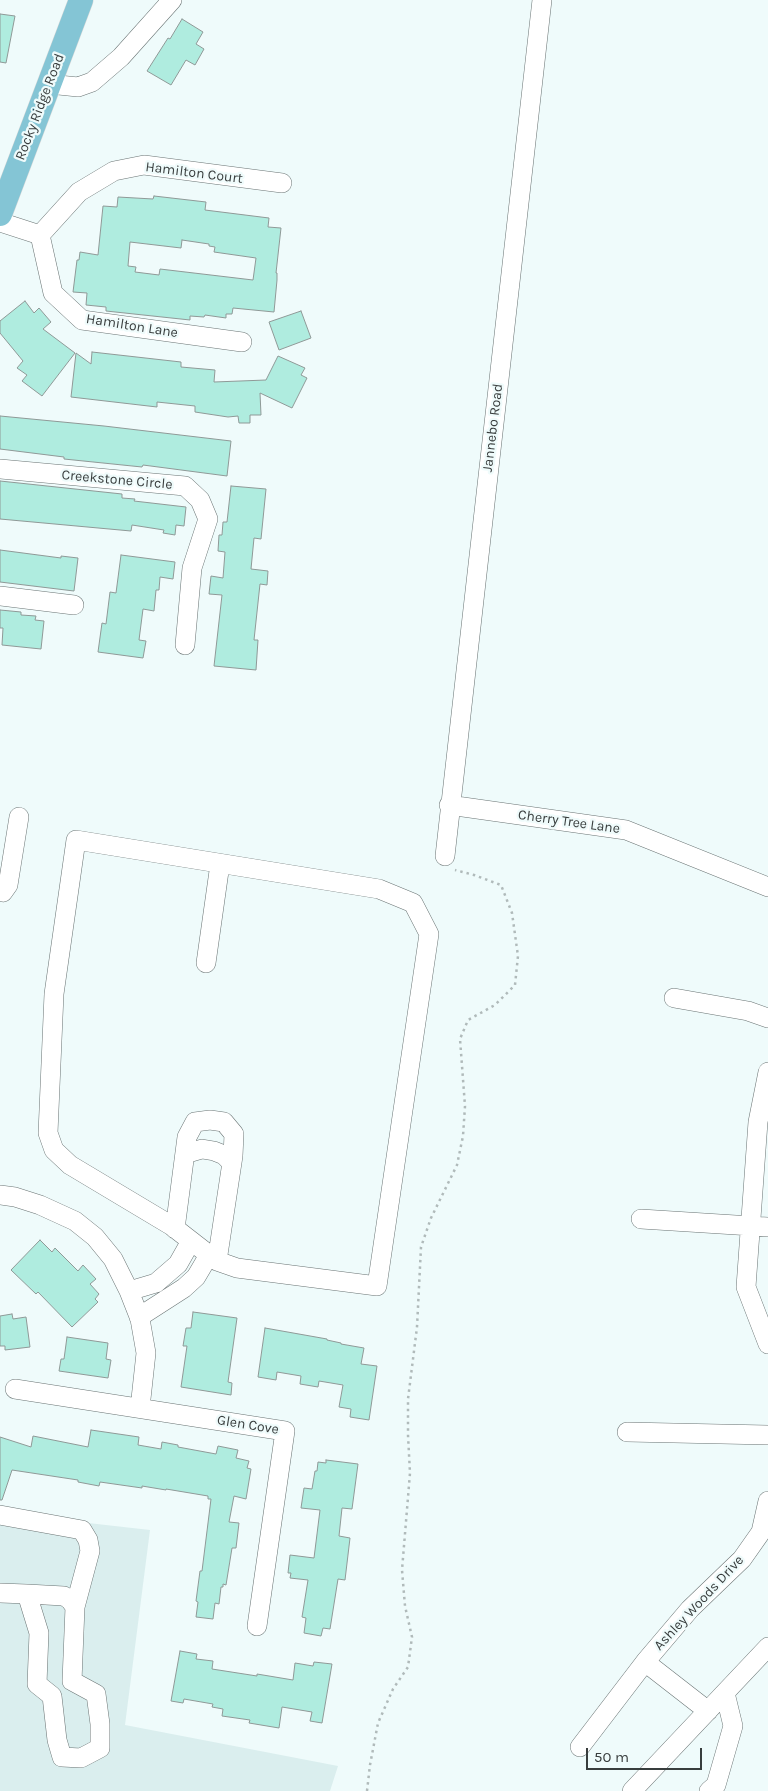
<!DOCTYPE html>
<style>
body{margin:0}
#map{position:relative;width:768px;height:1791px;overflow:hidden;background:#effbfb;font-family:Karla,sans-serif}
canvas{display:block}
.scale{position:absolute;left:586px;top:1748px;width:116px;height:22px;box-sizing:border-box;border:2px solid #383d3d;border-top:0;padding-left:6px;font-size:15px;line-height:18px;white-space:nowrap;color:#383d3d;-webkit-text-stroke:4px #effbfb;paint-order:stroke}
</style>
<div id="map">
<canvas width="768" height="1791"></canvas>
<div class="scale">50 m</div>
</div>
<script>
const ctx = document.querySelector('canvas').getContext('2d');
ctx.lineJoin = 'round';
function paint(path, color) {
  ctx.fillStyle = color;
  ctx.fill(path, 'evenodd');
}
function poly(rows) {
  const path = new Path2D();
  for (const r of rows) {
    path.moveTo(r[0], r[1]);
    for (let i = 2; i < r.length; i += 2) path.lineTo(r[i], r[i + 1]);
  }
  return path;
}
function trace(path, color, width, dash) {
  ctx.strokeStyle = color;
  ctx.lineWidth = width;
  ctx.lineCap = dash ? 'butt' : 'round';
  ctx.setLineDash(dash || []);
  ctx.stroke(path);
}
function write(font, color, halo, rows, align = 'center') {
  ctx.font = font + ' Karla,sans-serif';
  ctx.lineWidth = 4.5;
  ctx.setLineDash([]);
  ctx.textBaseline = 'middle';
  ctx.strokeStyle = halo;
  ctx.fillStyle = color;
  for (const [text, x, y, turn = 0] of rows) {
    ctx.save();
    ctx.translate(x, y);
    ctx.rotate((+turn || 0) * Math.PI / 180);
    ctx.textAlign = isNaN(turn) ? turn : align;
    if (halo) ctx.strokeText(text, 0, 0);
    ctx.fillText(text, 0, 0);
    ctx.restore();
  }
}
const built = poly([
 [0,1513,150,1530,125,1725,338,1766,330,1791,0,1791]
]);
const building = poly([
 [0,14,15,16,6,63,0,62,0,14],
 [182,19,203,32,196,44,204,49,195,65,186,60,171,85,147,71,168,38,170,39,182,19],
 [154,196,206,202,205,210,269,218,268,227,281,228,276,273,277,273,277,280,274,312,233,308,232,314,226,314,226,318,205,315,204,317,190,316,190,320,106,311,106,307,86,305,87,293,73,292,77,260,79,260,80,252,98,255,103,206,117,207,118,197,153,199,154,196],
 [182,240,209,244,209,246,215,247,214,252,256,258,253,280,160,269,159,275,135,272,136,267,128,266,130,242,181,248,182,240],
 [25,301,34,313,39,308,51,322,43,329,75,353,42,396,22,381,27,375,17,368,23,361,0,333,0,321,25,301],
 [301,311,311,338,279,350,269,322,301,311],
 [92,352,181,362,181,367,215,370,214,382,266,380,278,356,305,368,301,375,307,378,292,408,260,393,261,415,250,415,250,423,239,423,238,416,228,417,195,412,195,406,157,402,157,407,71,397,76,353,91,364,92,352],
 [0,416,104,426,231,441,227,476,143,465,142,467,64,459,64,457,0,449,0,416],
 [0,481,122,494,122,498,135,499,134,501,186,507,184,526,176,525,175,535,163,533,164,530,132,525,131,531,0,519,0,481],
 [231,486,266,489,261,539,254,538,251,569,268,571,267,585,260,584,254,640,258,640,256,670,214,666,222,595,209,594,211,576,223,578,225,552,218,551,219,535,222,535,223,522,227,522,231,486],
 [0,550,61,558,61,556,78,558,74,591,0,582,0,550],
 [121,555,175,562,173,579,160,577,159,590,156,590,154,611,143,609,139,640,146,641,143,658,98,652,102,623,106,624,110,592,116,593,121,555],
 [0,610,21,612,21,615,36,616,35,620,44,621,41,649,2,645,3,628,0,628,0,610],
 [40,1240,52,1252,55,1248,78,1271,83,1265,96,1279,90,1284,99,1294,95,1299,98,1302,72,1327,38,1292,36,1294,11,1270,40,1240],
 [193,1312,237,1318,228,1382,232,1383,231,1395,181,1387,187,1346,183,1346,186,1328,191,1328,193,1312],
 [12,1314,13,1319,26,1317,30,1347,5,1350,5,1346,0,1346,0,1316,12,1314],
 [265,1328,327,1339,327,1340,341,1343,341,1344,364,1348,361,1364,377,1366,369,1420,350,1417,351,1409,339,1407,343,1385,319,1381,318,1387,300,1384,301,1376,277,1372,276,1380,258,1377,265,1328],
 [67,1337,108,1343,106,1359,111,1360,108,1378,59,1371,61,1359,64,1359,67,1337],
 [91,1430,139,1437,138,1445,161,1449,162,1442,178,1445,178,1447,216,1454,218,1446,238,1450,236,1458,249,1461,247,1468,251,1469,246,1499,234,1496,229,1522,239,1523,236,1548,232,1548,226,1585,223,1584,223,1587,221,1587,219,1604,215,1603,213,1619,196,1617,198,1602,196,1601,200,1571,202,1571,211,1499,208,1499,208,1496,166,1489,166,1490,142,1486,142,1488,100,1482,99,1486,78,1482,78,1480,12,1470,2,1500,0,1500,0,1437,31,1447,33,1436,88,1447,91,1430],
 [326,1460,358,1464,352,1509,342,1508,339,1536,350,1538,345,1580,338,1579,330,1629,323,1628,321,1636,304,1633,306,1618,302,1617,308,1580,290,1578,291,1573,288,1573,290,1555,314,1558,320,1510,301,1508,304,1488,312,1489,315,1471,317,1471,318,1462,326,1463,326,1460],
 [180,1651,197,1654,196,1659,213,1661,212,1669,257,1676,257,1674,293,1680,295,1663,313,1666,314,1662,332,1664,322,1723,310,1721,312,1712,282,1707,279,1728,249,1723,250,1720,222,1716,223,1709,212,1707,213,1704,184,1699,183,1703,171,1701,180,1651]
]);
const path = poly([
 [367,1791,370,1765,378,1723,393,1689,408,1667,412,1637,405,1606,402,1570,410,1473,408,1435,408,1399,417,1327,421,1247,431,1218,457,1165,463,1136,465,1106,460,1039,468,1020,495,1005,515,985,518,956,512,913,501,885,474,875,455,870]
]);
const minor = poly([
 [49,84,78,87,92,82,121,57,172,0],
 [0,222,40,235,79,192,114,171,144,165,282,183],
 [40,235,53,293,82,320,242,342],
 [0,469,185,486,200,500,208,519,192,568,185,645],
 [0,596,74,605],
 [449,805,626,830,768,887],
 [76,840,379,889,413,903,429,934,377,1286,237,1268,217,1261,172,1226,70,1165,54,1150,48,1133,54,994,76,840],
 [445,856,542,0],
 [0,891,3,892,8,885,19,817],
 [206,963,220,864],
 [674,998,748,1011,768,1018],
 [768,1072,758,1122,746,1287,768,1344],
 [185,1154,202,1149,214,1151,224,1155,231,1162],
 [0,1195,15,1197,40,1205,75,1221,95,1237,113,1259,129,1291,140,1319,146,1353,140,1408],
 [641,1219,768,1227],
 [175,1229,187,1137,195,1122,210,1120,224,1122,234,1134,233,1156,217,1261],
 [129,1291,156,1283,178,1264,191,1241],
 [139,1317,184,1288,196,1277,209,1255],
 [15,1389,285,1431,257,1626],
 [627,1432,768,1435],
 [0,1515,82,1530,88,1540,90,1551,75,1607],
 [0,1593,27,1594,64,1596,70,1600,75,1607,72,1681,96,1694,100,1724,100,1748,81,1758,62,1757,57,1740,52,1696,37,1684,39,1633,27,1594],
 [645,1662,708,1711],
 [580,1747,645,1662,690,1609,742,1559,761,1532,768,1501],
 [632,1791,768,1647],
 [709,1791,716,1785,733,1726,725,1693]
]);
const major = poly([
 [0,214,81,0]
]);
const streetNames = [
 ["Rocky Ridge Road",40,107,-69],
 ["Hamilton Court",194,173,7],
 ["Hamilton Lane",132,326,9],
 ["Jannebo Road",493,428,-83],
 ["Creekstone Circle",117,480,5],
 ["Cherry Tree Lane",569,822,8],
 ["Glen Cove",248,1425,9],
 ["Ashley Woods Drive",699,1603,-47]
];
paint(built, '#daeeee');
paint(building, '#afecdf');
trace(building, '#8f9997', 1);
trace(minor, '#6a7474', 20);
trace(major, '#d7d8d8', 25);
trace(path, '#b0baba', 2.5, [2.5, 4]);
trace(minor, '#fff', 19);
trace(major, '#84c5d5', 24);
write('14px', '#383d3d', '#effbfb', streetNames);
</script>
